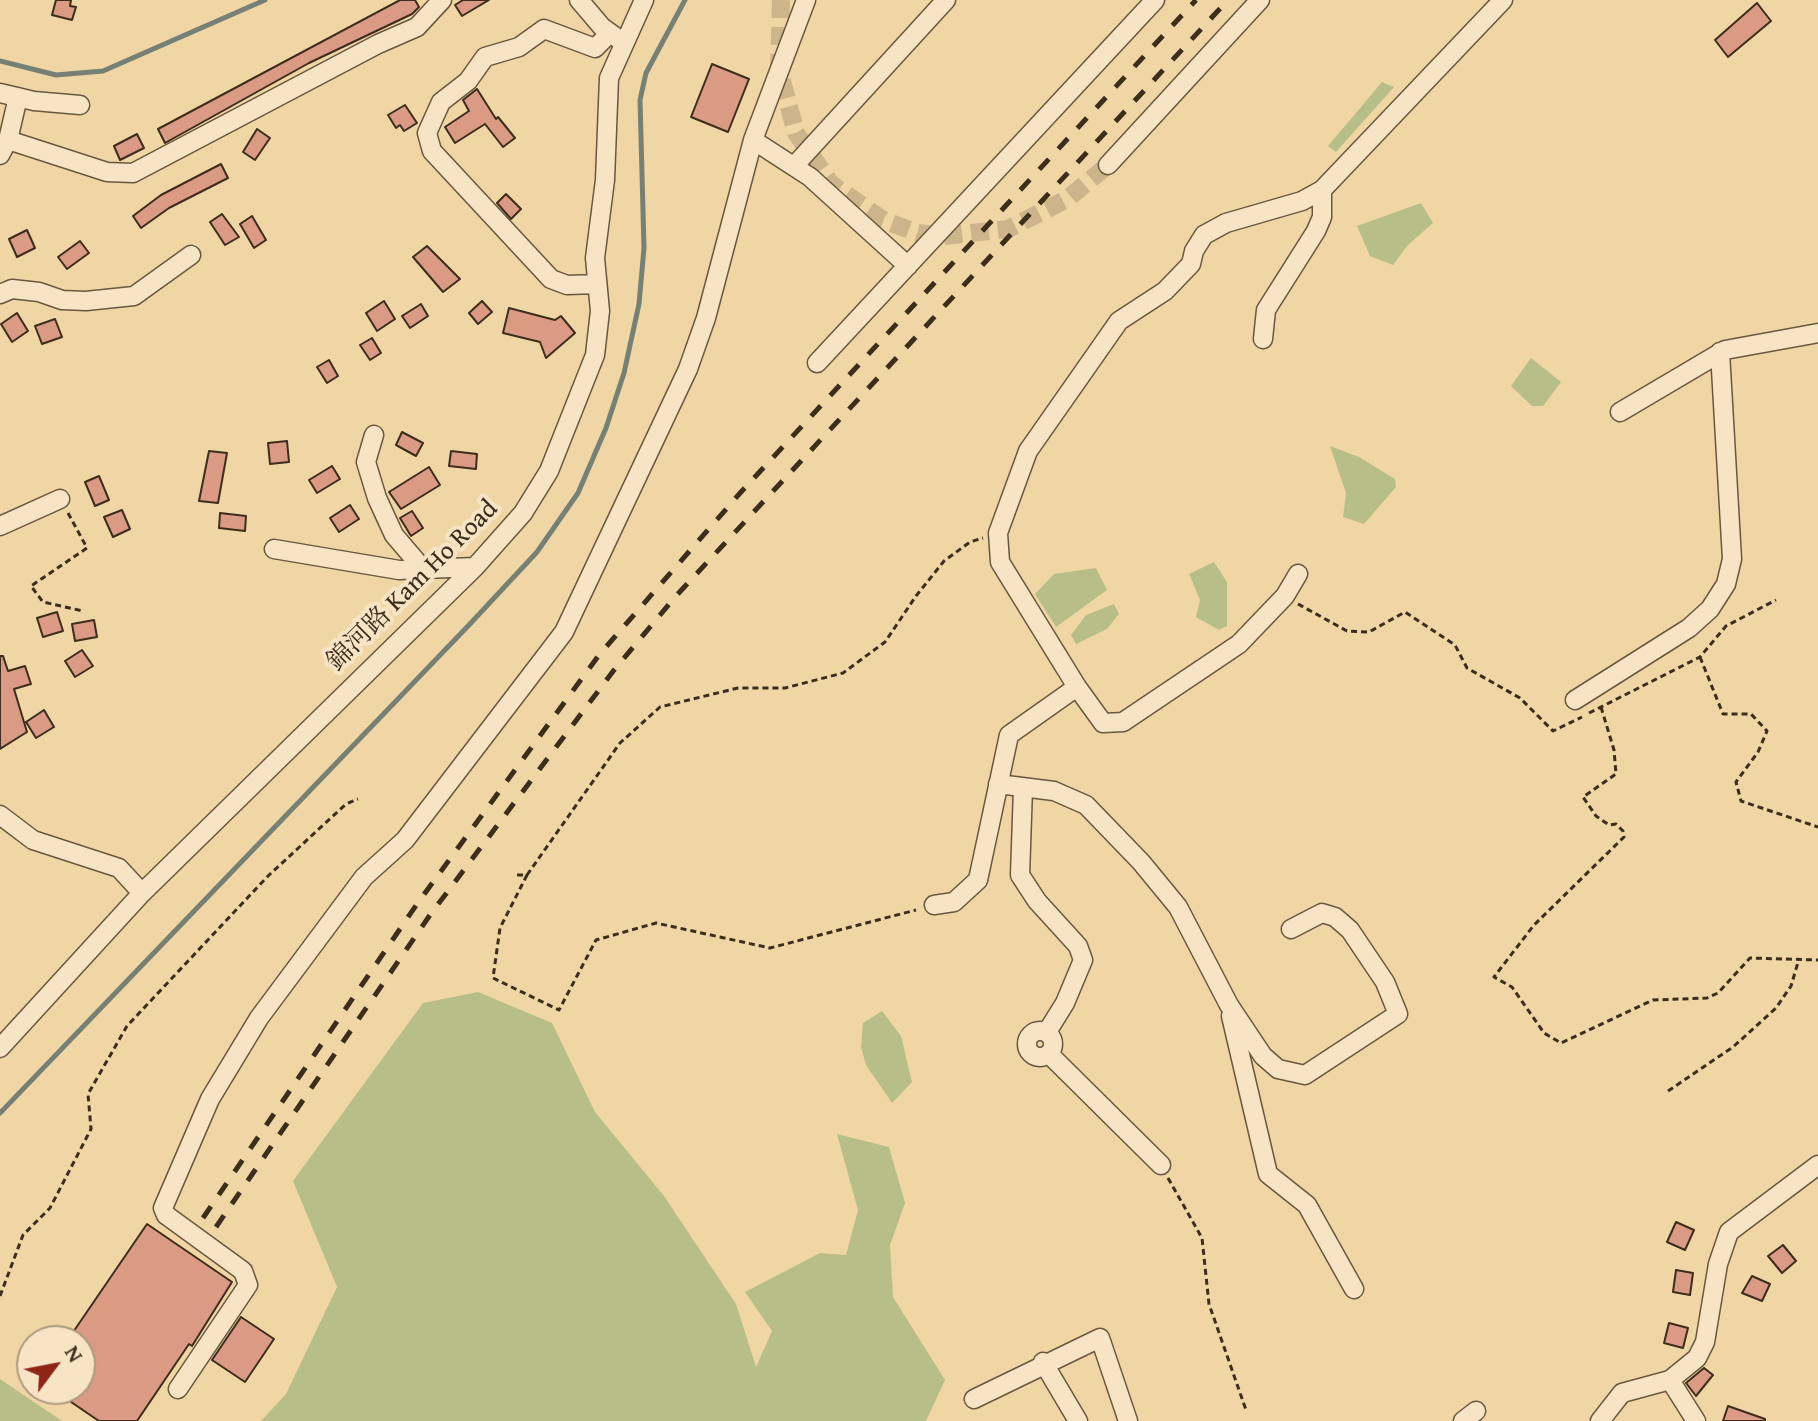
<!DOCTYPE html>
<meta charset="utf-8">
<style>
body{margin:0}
#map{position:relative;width:1818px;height:1421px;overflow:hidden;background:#f1d6a5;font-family:"Gentium Book Plus",serif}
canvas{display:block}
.north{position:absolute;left:16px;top:1325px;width:80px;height:80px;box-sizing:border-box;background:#f6e4c4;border:2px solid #ac9b81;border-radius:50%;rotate:58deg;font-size:22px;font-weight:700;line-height:32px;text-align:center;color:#3c2d1d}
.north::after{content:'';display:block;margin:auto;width:28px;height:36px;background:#8f2418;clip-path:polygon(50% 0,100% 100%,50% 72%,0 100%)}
</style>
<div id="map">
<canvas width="1818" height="1421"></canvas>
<div class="north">N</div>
</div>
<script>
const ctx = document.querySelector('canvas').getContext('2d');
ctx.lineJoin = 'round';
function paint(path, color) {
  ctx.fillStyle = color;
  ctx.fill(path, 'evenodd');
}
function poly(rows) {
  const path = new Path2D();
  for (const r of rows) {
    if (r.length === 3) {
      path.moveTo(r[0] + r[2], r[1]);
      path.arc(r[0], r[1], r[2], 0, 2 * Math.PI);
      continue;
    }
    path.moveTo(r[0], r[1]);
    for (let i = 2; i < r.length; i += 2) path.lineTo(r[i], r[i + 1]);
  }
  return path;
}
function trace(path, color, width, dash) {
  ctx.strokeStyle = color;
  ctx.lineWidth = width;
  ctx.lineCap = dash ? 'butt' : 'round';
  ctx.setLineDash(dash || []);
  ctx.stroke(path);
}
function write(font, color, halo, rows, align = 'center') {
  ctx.font = font + ' "Gentium Book Plus","Noto Serif TC",serif';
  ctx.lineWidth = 8;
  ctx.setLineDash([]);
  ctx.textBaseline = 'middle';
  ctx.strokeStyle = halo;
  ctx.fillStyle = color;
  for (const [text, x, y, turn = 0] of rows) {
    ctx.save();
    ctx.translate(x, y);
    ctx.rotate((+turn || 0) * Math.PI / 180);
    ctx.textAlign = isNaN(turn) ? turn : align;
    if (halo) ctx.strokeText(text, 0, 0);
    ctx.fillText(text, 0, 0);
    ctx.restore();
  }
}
const green = poly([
 [1382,82,1394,87,1336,152,1328,146],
 [1421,203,1433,223,1408,245,1393,265,1370,256,1357,226],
 [1531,358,1561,382,1543,406,1532,406,1511,386],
 [1330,446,1359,457,1395,479,1396,487,1364,524,1343,517,1346,493],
 [1214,562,1227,582,1227,626,1219,630,1196,617,1200,600,1189,574],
 [1096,568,1107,590,1056,627,1035,594,1054,574],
 [1114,604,1119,614,1107,629,1076,644,1071,635,1086,615],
 [478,992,552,1023,595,1112,664,1196,736,1304,756,1367,772,1331,745,1292,820,1253,846,1255,858,1210,837,1134,889,1147,905,1203,890,1245,893,1297,945,1380,926,1421,261,1421,286,1394,337,1287,293,1181,423,1003],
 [882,1011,901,1036,912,1082,892,1103,866,1065,861,1047,863,1023],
 [0,1379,62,1421,0,1421]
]);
const stream = poly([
 [0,61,56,75,103,71,265,0],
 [0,1113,469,625,537,552,578,493,606,428,624,373,639,304,644,248,640,100,646,73,685,0]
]);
const building = poly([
 [56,0,71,0,70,6,76,7,72,20,52,15,56,0],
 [400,0,415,0,419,7,412,14,309,63,165,143,158,129,400,0],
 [463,0,489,0,462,16,455,5,463,0],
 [1757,3,1771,21,1728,57,1715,40,1757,3],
 [712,64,749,79,728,132,691,117,712,64],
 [477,89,496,119,498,117,515,138,503,147,485,124,455,143,445,127,469,111,463,100,477,89],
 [405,105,417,123,404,131,400,125,396,128,388,115,405,105],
 [257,129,270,138,255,160,243,152,257,129],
 [137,134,144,148,120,160,114,146,137,134],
 [221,164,228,178,169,208,141,228,133,216,161,195,221,164],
 [506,194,521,209,511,219,497,203,506,194],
 [222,214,239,237,225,245,210,222,222,214],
 [252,216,266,240,254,248,240,224,252,216],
 [27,230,35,248,17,257,9,239,27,230],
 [80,241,89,253,67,269,58,257,80,241],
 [427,246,460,279,443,292,413,257,427,246],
 [384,301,395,319,377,331,366,313,384,301],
 [482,301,492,312,478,324,469,313,482,301],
 [421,304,428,316,410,328,402,316,421,304],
 [509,308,555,320,561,316,575,333,546,358,540,342,503,333,509,308],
 [17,313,28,331,12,342,1,324,17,313],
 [55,319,62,337,42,344,35,326,55,319],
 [372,338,381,353,370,360,360,345,372,338],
 [329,360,338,376,327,383,317,367,329,360],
 [402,432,423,443,416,456,396,445,402,432],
 [287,441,289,462,270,464,268,443,287,441],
 [209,451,227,453,218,503,199,501,209,451],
 [451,451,477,454,476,469,449,466,451,451],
 [332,466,340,479,317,493,309,480,332,466],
 [429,467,440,485,401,509,389,492,429,467],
 [99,476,109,500,95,506,85,482,99,476],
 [350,505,359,519,339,532,330,518,350,505],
 [122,510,130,529,113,537,104,517,122,510],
 [412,511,423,528,411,536,400,518,412,511],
 [220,513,246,516,245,531,219,528,220,513],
 [57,612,63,631,43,637,37,618,57,612],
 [94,620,97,637,75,641,72,624,94,620],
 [82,650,93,666,75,677,65,661,82,650],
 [0,656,3,656,8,671,25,666,31,684,14,689,27,732,0,749,0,656],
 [44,710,54,727,36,738,26,722,44,710],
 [1676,1222,1694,1230,1685,1250,1667,1242,1676,1222],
 [147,1224,232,1282,192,1346,189,1344,137,1421,99,1421,52,1389,80,1389,80,1341,67,1341,147,1224],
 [1783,1245,1796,1261,1782,1273,1768,1256,1783,1245],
 [1676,1270,1693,1273,1690,1295,1673,1292,1676,1270],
 [1752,1276,1770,1284,1762,1301,1742,1293,1752,1276],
 [241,1317,274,1339,245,1382,212,1360,241,1317],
 [1669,1323,1688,1328,1683,1348,1664,1343,1669,1323],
 [1704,1368,1713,1375,1696,1396,1686,1383,1704,1368],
 [1728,1406,1765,1419,1765,1421,1723,1421,1728,1406]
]);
const minorTunnel = poly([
 [781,0,779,70,796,133,831,184,883,220,918,233,944,236,1008,229,1067,199,1108,165]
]);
const path = poly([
 [68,513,87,548,31,586,43,602,83,611],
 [1298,604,1347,631,1369,632,1405,612,1455,645,1467,668,1520,698,1553,731,1582,717],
 [1700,657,1723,714,1751,714,1767,731,1758,752,1736,782,1741,801,1818,827],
 [1601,707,1614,750,1616,774,1583,797,1596,816,1609,825,1616,824,1623,831,1624,837,1534,925,1494,977,1512,987,1544,1033,1561,1043,1653,1000,1707,998,1718,993,1750,958,1818,960],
 [1589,713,1700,657,1726,626,1776,600],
 [517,875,527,875,500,928,493,978,559,1010,596,940,656,923,770,948,916,910],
 [527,875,620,743,660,707,738,688,785,688,843,673,885,642,916,596,944,561,970,542,983,538],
 [1668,1091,1733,1047,1776,1008,1791,986,1799,959],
 [1168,1178,1202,1238,1209,1304,1246,1410],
 [0,1296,23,1235,50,1208,91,1129,88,1094,127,1026,268,876,346,804,358,799]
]);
const minor = poly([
 [579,0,602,27,620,40],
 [0,93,34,101,80,105],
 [8,140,107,172,133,173,378,44,417,27,442,0],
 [753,140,810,177,908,266],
 [0,155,8,140,18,97],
 [795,165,946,0],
 [1108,165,1260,0],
 [597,284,567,285,551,279,432,151,427,133,441,102,468,81,485,57,519,47,544,29,595,48,610,33],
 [0,294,12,289,39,292,62,300,86,301,134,296,191,255],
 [1263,339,1266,310,1316,231,1322,217,1322,190],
 [817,363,1155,0],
 [1620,412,1725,350,1818,333],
 [374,435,366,462,377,498,394,535,423,569],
 [0,526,60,499],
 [274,549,399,570,475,567],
 [1077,687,1103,723,1123,722,1239,644,1285,596,1298,574],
 [1575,700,1689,628,1710,609,1726,584,1732,559,1720,352],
 [998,784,1054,791,1086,805,1141,862,1178,907,1229,1005,1263,1056,1278,1069,1305,1075,1398,1014,1385,982,1350,930,1335,917,1322,913,1291,929],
 [1023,788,1020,875,1037,901,1078,946,1083,960,1065,1003,1047,1032],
 [0,815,33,840,119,868,142,893],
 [934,905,954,902,978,880,1009,735,1077,687,1000,562,998,533,1028,451,1119,321,1165,291,1191,264,1194,251,1204,235,1226,223,1302,201,1322,190,1503,0],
 [1231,1016,1268,1174,1307,1205,1354,1289],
 [1040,1044,13],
 [0,1048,142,893,475,567,523,513,549,471,595,355,600,311,595,258,605,180,609,78,644,0],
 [1049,1054,1161,1165],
 [1043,1362,1078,1421],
 [1670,1380,1696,1421],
 [178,1389,248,1285,243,1271,166,1215,163,1208,210,1099,259,1018,364,877,405,840,564,632,688,369,706,318,753,140,806,0],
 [974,1399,1100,1338,1128,1421],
 [1463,1421,1476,1411],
 [1600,1421,1622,1393,1670,1380,1697,1358,1705,1342,1718,1264,1729,1232,1818,1165]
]);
const rail = poly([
 [203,1218,417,904,599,655,741,492,1196,0],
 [216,1227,430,915,614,670,675,597,1228,0]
]);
const streetNames = [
 ["錦河路 Kam Ho Road",413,586,-45]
];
paint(green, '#b7be88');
trace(stream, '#768075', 5);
paint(building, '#da9a84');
trace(building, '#3c2d1d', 2);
trace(minorTunnel, '#cdb48a', 18, [18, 9]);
trace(minor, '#69573f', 21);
trace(path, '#3c2d1d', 3, [6, 4]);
trace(minor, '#f6e4c4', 18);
trace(rail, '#3c2d1d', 5, [14, 14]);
write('26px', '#3c2d1d', '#f6e4c4', streetNames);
</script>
